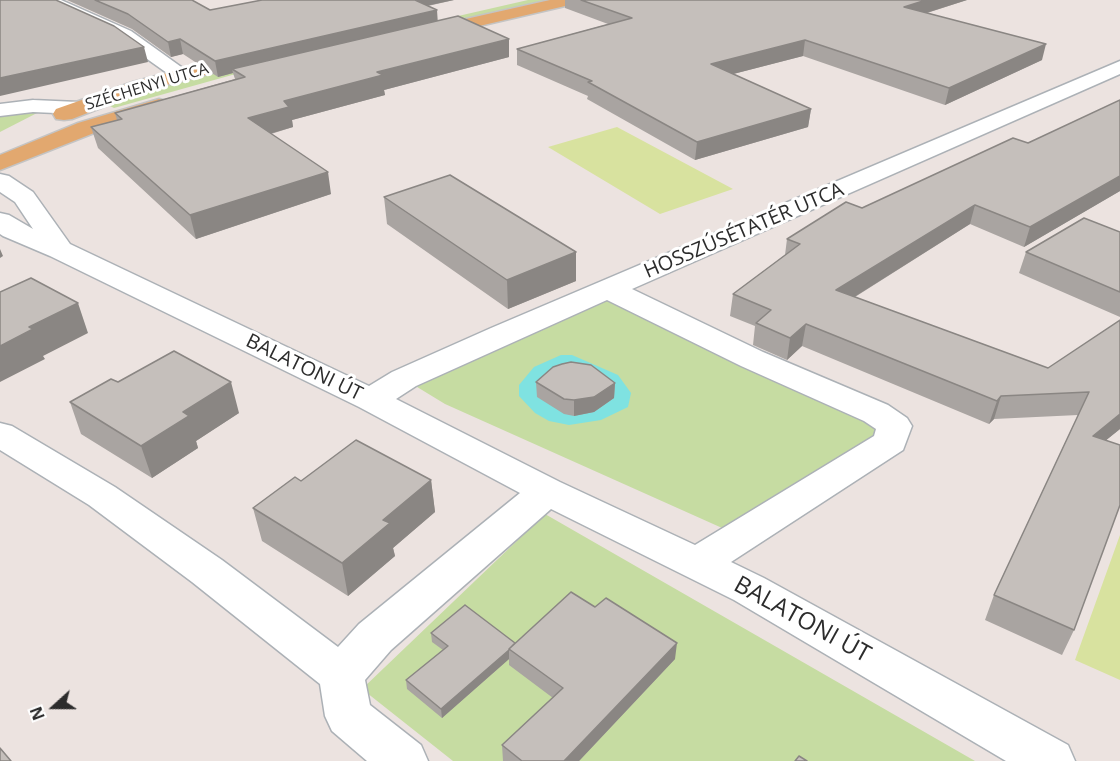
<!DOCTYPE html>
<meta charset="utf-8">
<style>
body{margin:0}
#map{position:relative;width:1120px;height:761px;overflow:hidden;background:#ece3e0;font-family:"Open Sans",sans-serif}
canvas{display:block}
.north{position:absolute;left:24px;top:677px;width:60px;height:60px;-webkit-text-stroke:4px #fff;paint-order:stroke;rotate:249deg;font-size:16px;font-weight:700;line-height:24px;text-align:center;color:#2c2c2c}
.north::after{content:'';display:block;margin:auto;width:21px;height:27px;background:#2c2c2c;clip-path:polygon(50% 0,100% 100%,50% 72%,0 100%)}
</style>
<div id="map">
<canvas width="1120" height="761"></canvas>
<div class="north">N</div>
</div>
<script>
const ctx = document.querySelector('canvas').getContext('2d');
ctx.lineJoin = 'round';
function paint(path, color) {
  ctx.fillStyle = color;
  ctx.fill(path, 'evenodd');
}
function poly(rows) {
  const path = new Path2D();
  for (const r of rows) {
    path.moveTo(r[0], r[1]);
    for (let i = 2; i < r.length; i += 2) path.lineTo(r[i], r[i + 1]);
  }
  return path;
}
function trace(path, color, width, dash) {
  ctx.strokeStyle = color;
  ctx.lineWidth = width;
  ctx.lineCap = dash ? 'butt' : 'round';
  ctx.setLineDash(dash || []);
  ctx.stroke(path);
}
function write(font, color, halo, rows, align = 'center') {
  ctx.font = font + ' "Open Sans",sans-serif';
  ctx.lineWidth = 6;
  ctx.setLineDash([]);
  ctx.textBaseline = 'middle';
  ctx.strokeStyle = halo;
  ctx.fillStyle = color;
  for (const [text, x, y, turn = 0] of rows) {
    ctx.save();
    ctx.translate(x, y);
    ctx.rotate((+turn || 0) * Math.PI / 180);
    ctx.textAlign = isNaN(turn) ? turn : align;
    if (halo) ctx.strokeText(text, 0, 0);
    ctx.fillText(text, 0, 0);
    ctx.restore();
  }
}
const green = poly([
 [528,0,553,0,232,75,114,108,108,105,163,86,218,71],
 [31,111,37,113,0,132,0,114],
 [610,290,895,426,740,536,445,404,404,379],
 [545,514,975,761,453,761,362,689]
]);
const pitch = poly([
 [617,127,733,189,660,214,548,147],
 [1120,535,1120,680,1075,660]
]);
const water = poly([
 [561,355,572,355,618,375,631,393,628,407,601,420,569,425,549,421,535,413,519,396,519,385,534,367]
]);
const minor = poly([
 [39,0,61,0,131,31,191,74,188,78,181,80,174,78,119,39,41,3,39,0],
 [1120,61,1120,74,632,289,763,352,888,405,907,418,912,426,903,450,731,562,764,578,1068,745,1075,761,1006,761,734,600,551,509,391,650,365,680,370,705,421,745,428,761,367,761,332,731,325,716,320,684,192,582,89,505,0,450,0,423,12,426,115,487,222,560,338,647,359,624,520,493,359,407,50,256,3,236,0,234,0,213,9,215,33,229,15,202,0,192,0,174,9,176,33,192,70,244,369,386,392,372,491,328,1120,61],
 [607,300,741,366,864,421,876,429,874,436,695,545,560,482,396,399,416,386,607,300],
 [33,100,78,102,85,104,89,108,85,112,78,114,33,112,0,116,0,104,33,100]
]);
const major = poly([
 [550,0,580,0,578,3,432,37,426,36,423,32,426,28,550,0],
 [247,52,254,54,256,58,254,62,147,90,72,119,64,120,56,119,53,114,56,109,133,82,247,52],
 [159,99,166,101,169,105,166,109,94,133,0,170,0,155,78,123,159,99]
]);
const wall = poly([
 [67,0,192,0,210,10,262,0,454,0,428,6,438,21,509,57,384,90,385,95,292,120,293,127,271,134,331,194,196,239,98,148,91,127,117,120,115,113,235,79,233,73,218,77,183,54,171,57,132,29],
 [565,0,967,0,927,13,1042,60,945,105,803,56,733,74,811,109,808,127,695,160,587,99,588,96,517,65,517,49,608,24,565,8],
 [1120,100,1120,191,1024,247,970,224,855,297,1048,368,1120,320,1120,429,1106,440,1074,630,1062,655,985,620,994,595,1078,415,994,419,989,424,802,346,787,360,753,345,755,326,730,316,733,294,785,255,787,239,862,208,1028,143],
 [384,197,576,281,508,309,387,224],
 [1120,232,1120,317,1019,273,1026,252],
 [118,382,239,413,196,441,198,448,152,478,81,434,70,402],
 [536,382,615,383,614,398,594,412,574,416,564,414,537,397],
 [431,480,435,512,393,548,395,556,348,596,262,541,253,508,301,481],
 [431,633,515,643,675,659,579,761,503,761,502,745,553,698,509,665,509,659,442,718,407,689,406,680,443,650,432,642]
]);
const shadedWall = poly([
 [406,0,454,0,407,10],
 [926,0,967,0,901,21,904,7],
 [437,10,438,25,232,69,233,73,218,77,215,61],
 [180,39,183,54,171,57,168,42],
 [509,39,509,57,384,90,385,95,292,120,293,127,252,139,248,118,284,101,377,72],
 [805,40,803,56,710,80,711,64],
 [1046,44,1042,60,945,105,949,88],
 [144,47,148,62,0,96,0,78],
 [811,109,808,127,695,160,697,142],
 [328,172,331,194,196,239,190,215],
 [1120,176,1120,191,1024,247,1030,227],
 [975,205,970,224,832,311,836,290],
 [0,249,3,256,0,258],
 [576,252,576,281,508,309,507,280],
 [78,303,88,333,43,356,45,359,0,382,0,346,29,327],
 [806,324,802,346,787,360,790,338],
 [231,382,239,413,196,441,198,448,152,478,141,446,183,412],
 [615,383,614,398,594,412,574,416,574,400],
 [1001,396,994,419,989,424,997,401],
 [1120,414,1120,429,1083,459,1093,436],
 [431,480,435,512,393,548,395,556,348,596,342,563,383,520],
 [677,643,675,659,579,761,564,761],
 [509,650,509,659,442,718,441,709]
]);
const building = poly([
 [0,0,56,0,114,26,144,47,0,78,0,0],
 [95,0,192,0,210,10,262,0,415,0,437,10,215,61,180,39,168,42,128,14,95,0],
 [581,0,926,0,904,7,1046,44,949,88,805,40,711,64,811,109,697,142,588,82,592,81,517,49,632,18,581,0],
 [458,16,509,39,377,72,383,75,284,101,289,107,248,118,328,172,190,215,91,127,122,119,115,113,245,77,232,69,458,16],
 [1120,100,1120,176,1030,227,975,205,836,290,1048,368,1120,320,1120,414,1093,436,1120,445,1120,505,1074,630,994,595,1089,392,1001,396,997,401,806,324,790,338,756,323,771,310,733,294,800,244,787,239,846,202,862,208,1013,138,1028,143,1120,100],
 [450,175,576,252,507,280,384,197,450,175],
 [1084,218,1120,232,1120,292,1026,252,1084,218],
 [31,278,78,303,29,327,33,329,0,346,0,292,31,278],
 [174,351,231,382,183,412,189,416,141,446,70,402,111,379,118,382,174,351],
 [571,362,591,365,615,383,594,397,574,400,564,399,536,382,553,367,562,364,571,362],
 [356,440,431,480,383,520,390,523,342,563,253,508,295,477,301,481,356,440],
 [571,592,595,607,606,598,677,643,564,761,522,761,502,745,563,688,509,649,571,592],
 [465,605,515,643,509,649,509,650,441,709,406,680,448,646,431,633,465,605],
 [0,748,11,761,0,761,0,748],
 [799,756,807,761,795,761,799,756]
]);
const farStreetnames = [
 ["SZÉCHENYI UTCA",147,87,-17]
];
const streetNames = [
 ["HOSSZÚSÉTATÉR UTCA",744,231,-23],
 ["BALATONI ÚT",304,368,26]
];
const nearStreetnames = [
 ["BALATONI ÚT",802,620,29]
];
paint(green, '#c6dca2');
paint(pitch, '#d8e29f');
paint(water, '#7fe2e1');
trace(minor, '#acb1b6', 3);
trace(major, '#c4c4c4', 3);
paint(minor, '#fff');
paint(major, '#e2a86f');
paint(wall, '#a9a4a1');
paint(shadedWall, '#8a8683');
paint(building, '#c5bfbb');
trace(building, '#8a8683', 1.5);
write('16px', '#2c2c2c', '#fff', farStreetnames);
write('20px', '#2c2c2c', '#fff', streetNames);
write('24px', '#2c2c2c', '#fff', nearStreetnames);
</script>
